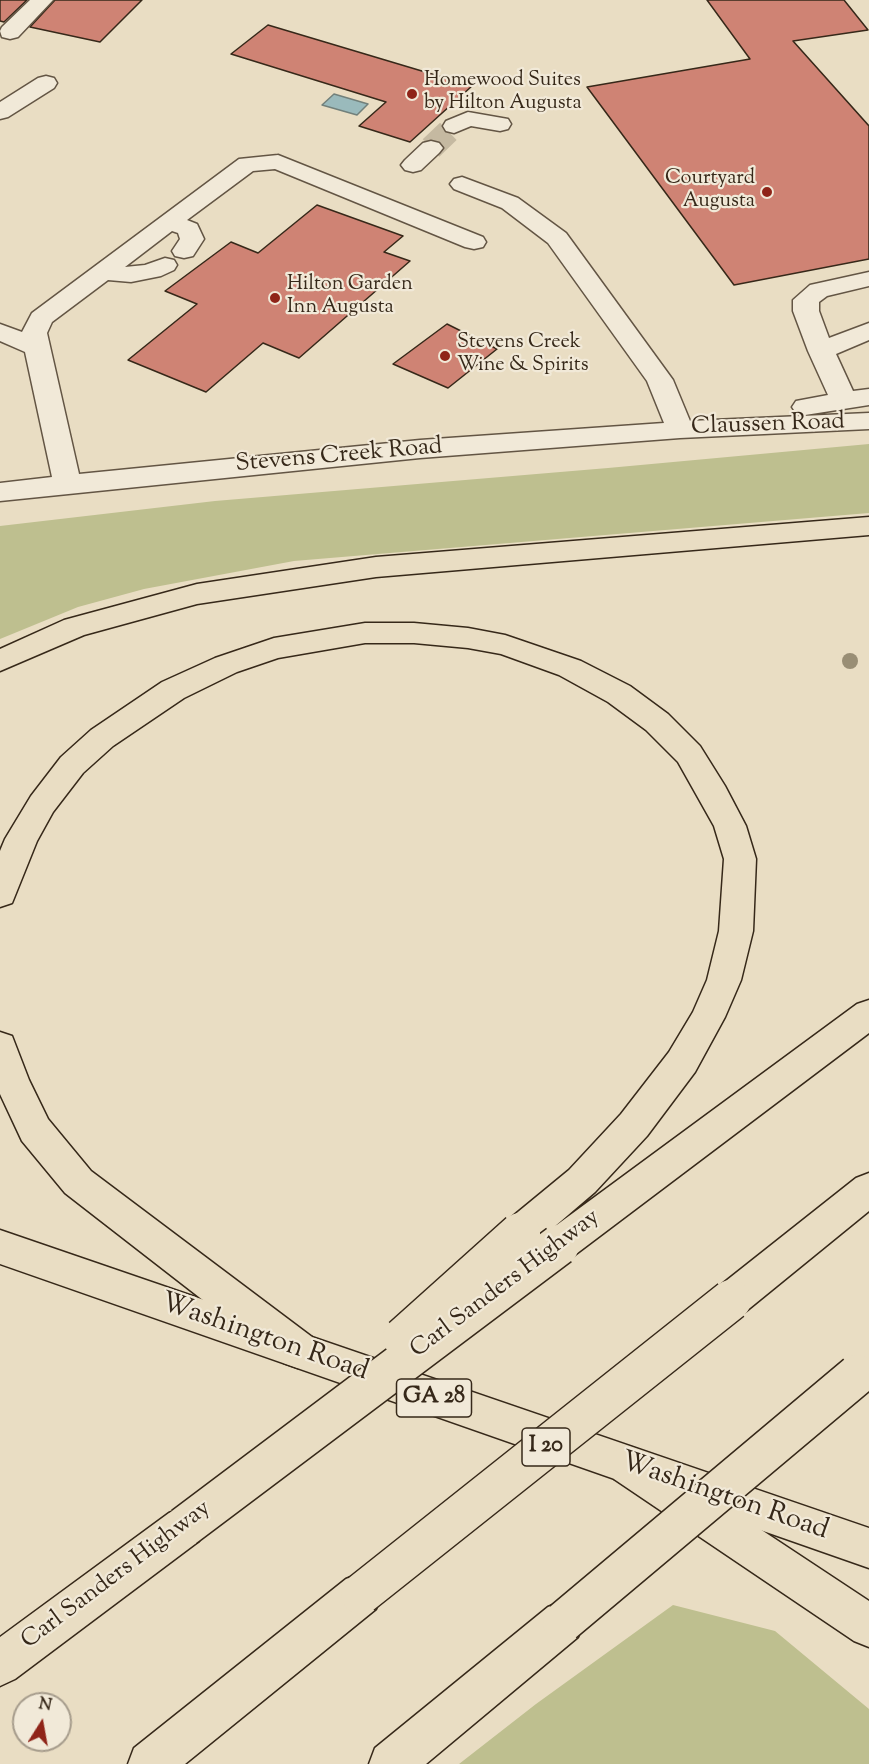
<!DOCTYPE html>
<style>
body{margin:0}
#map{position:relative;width:869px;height:1764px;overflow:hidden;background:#e9ddc3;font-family:"Sorts Mill Goudy",serif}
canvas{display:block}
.north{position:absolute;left:12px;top:1692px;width:60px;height:60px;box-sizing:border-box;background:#f1e9d8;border:2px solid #a69c8c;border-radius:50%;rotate:11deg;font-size:16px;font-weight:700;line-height:24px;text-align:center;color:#362819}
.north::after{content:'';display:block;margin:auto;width:21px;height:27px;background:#8f2418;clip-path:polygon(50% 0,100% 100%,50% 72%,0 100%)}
</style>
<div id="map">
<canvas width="869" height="1764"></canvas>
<div class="north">N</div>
</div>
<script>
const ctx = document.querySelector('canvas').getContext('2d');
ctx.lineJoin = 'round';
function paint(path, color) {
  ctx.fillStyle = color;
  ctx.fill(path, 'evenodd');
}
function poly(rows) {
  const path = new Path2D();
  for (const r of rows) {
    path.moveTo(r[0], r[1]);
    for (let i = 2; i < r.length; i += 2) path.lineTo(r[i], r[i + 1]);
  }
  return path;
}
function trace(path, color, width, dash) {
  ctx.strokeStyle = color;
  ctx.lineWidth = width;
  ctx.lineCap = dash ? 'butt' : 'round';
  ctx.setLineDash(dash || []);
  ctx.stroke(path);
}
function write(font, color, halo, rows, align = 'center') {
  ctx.font = font + ' "Sorts Mill Goudy",serif';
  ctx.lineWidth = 4.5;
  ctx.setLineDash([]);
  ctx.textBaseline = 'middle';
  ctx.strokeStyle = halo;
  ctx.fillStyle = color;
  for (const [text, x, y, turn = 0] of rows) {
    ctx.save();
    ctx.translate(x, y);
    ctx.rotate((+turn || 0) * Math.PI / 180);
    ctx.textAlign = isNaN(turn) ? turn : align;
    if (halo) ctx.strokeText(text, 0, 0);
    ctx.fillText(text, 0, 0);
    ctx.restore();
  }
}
const green = poly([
 [869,444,869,513,294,561,144,589,78,607,0,639,0,526,215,501,608,468],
 [673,1605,775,1631,869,1709,869,1764,459,1764,536,1704]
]);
const water = poly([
 [334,94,368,104,357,115,322,105,334,94]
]);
const building = poly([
 [0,0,27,0,4,22,0,21,0,0],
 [55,0,142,0,100,42,30,27,55,0],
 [707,0,844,0,868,30,793,41,869,126,869,259,734,285,587,87,750,59,707,0],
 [268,25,472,86,410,142,359,126,386,102,231,54,268,25],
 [317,205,403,236,384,252,410,261,299,358,263,343,206,392,128,360,197,304,165,291,231,242,258,253,317,205],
 [447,324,497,349,448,388,393,364,447,324]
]);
const minorTunnel = poly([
 [431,148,454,126]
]);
const minor = poly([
 [30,0,53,0,18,37,10,39,2,37,0,31,2,27,30,0],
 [46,76,54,78,57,83,54,88,8,117,0,119,0,102,38,78,46,76],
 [468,112,508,119,511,124,508,129,500,131,471,126,454,133,446,131,443,126,446,121,468,112],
 [431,141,439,143,443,148,439,153,421,170,413,172,405,170,401,165,405,160,423,143,431,141],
 [278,155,483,237,486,242,483,247,474,249,465,247,275,169,253,171,187,220,197,224,204,239,193,256,184,258,175,256,172,251,180,239,178,233,172,231,125,267,145,265,165,258,174,260,177,265,174,270,161,276,131,282,108,280,52,322,47,333,79,474,420,440,664,423,647,381,548,243,502,208,454,189,450,184,454,179,462,177,518,198,566,233,673,380,690,421,869,413,869,429,680,438,420,458,0,501,0,483,52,477,25,352,0,341,0,324,22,332,32,313,239,159,278,155],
 [869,272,869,286,827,296,819,302,819,311,829,338,869,323,869,340,836,354,853,391,869,389,869,405,805,415,796,413,792,407,796,401,828,395,808,351,793,311,793,300,810,285,869,272]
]);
const major = poly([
 [0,1230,869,1528,869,1568,0,1264,0,1230]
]);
const highway = poly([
 [869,517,869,535,376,577,197,604,84,635,0,671,0,649,64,620,197,584,376,557,869,517],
 [365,623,414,623,468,628,505,635,581,661,630,686,668,714,700,746,725,786,746,826,756,859,753,931,741,980,725,1017,695,1072,647,1136,595,1192,554,1227,857,1004,869,1000,869,1033,572,1257,559,1262,546,1257,540,1245,545,1235,533,1245,520,1249,507,1245,501,1233,507,1221,569,1170,621,1114,669,1052,693,1012,707,980,719,931,724,859,714,826,678,762,646,730,608,702,559,675,501,654,468,648,414,643,365,643,278,658,237,672,184,698,113,746,83,773,53,812,37,841,12,903,0,907,0,851,5,839,31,796,61,757,91,730,162,682,215,658,274,638,365,623],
 [0,1032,12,1036,29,1080,48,1119,91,1171,312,1337,318,1350,312,1363,298,1368,284,1363,65,1193,22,1141,0,1094,0,1032],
 [869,1173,869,1211,745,1312,731,1317,717,1312,712,1300,717,1288,856,1178,869,1173],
 [628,1446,642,1451,869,1601,869,1647,854,1641,614,1479,608,1465,614,1451,628,1446],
 [184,1507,199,1513,205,1527,199,1541,15,1679,0,1686,0,1637,169,1513,184,1507],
 [361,1573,376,1579,382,1594,376,1609,185,1764,128,1764,134,1748,346,1579,361,1573],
 [563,1601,578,1607,584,1622,578,1637,426,1764,369,1764,375,1748,548,1607,563,1601]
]);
const highwayBridge = poly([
 [403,1338,520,1233],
 [184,1527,559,1245],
 [361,1594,731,1300],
 [563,1622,857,1375]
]);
const trees = [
 [850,661]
];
const markers = [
 [412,94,6,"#8f2418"],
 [767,192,6,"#8f2418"],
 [275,298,6,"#8f2418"],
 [445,356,6,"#8f2418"]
];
const farPoinames = [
 ["Homewood Suites",424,82],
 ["by Hilton Augusta",424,105],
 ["Courtyard",755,180,"right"],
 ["Augusta",755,203,"right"],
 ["Hilton Garden",287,286],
 ["Inn Augusta",287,309],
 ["Stevens Creek",457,344],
 ["Wine & Spirits",457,367]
];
const shields = [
 [434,1398,75],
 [546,1447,48]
];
const shieldNames = [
 ["GA 28",434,1398],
 ["I 20",546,1447]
];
const streetNames = [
 ["Claussen Road",768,426,-2],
 ["Stevens Creek Road",339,457,-5],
 ["Carl Sanders Highway",506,1285,-37],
 ["Carl Sanders Highway",117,1576,-37]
];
const nearStreetnames = [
 ["Washington Road",264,1339,19],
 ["Washington Road",724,1498,19]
];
paint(green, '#bebf8f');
paint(water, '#9ababc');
trace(water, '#72807b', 1.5);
paint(building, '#cf8374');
trace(building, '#362819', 1.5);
trace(minorTunnel, '#c5b9a1', 24, [24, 12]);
trace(minor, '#635544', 3);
trace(major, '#362819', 3);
trace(highway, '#362819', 3);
paint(minor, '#f1e9d8');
paint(major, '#e9ddc3');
paint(highway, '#e9ddc3');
trace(highwayBridge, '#362819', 43, []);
trace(highwayBridge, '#e9ddc3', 40);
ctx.fillStyle = '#998e75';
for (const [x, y] of trees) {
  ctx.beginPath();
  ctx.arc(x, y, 8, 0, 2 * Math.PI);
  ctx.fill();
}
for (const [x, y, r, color] of markers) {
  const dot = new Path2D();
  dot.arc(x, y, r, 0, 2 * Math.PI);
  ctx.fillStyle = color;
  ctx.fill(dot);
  trace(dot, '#f1e9d8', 2);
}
write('20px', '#362819', '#f1e9d8', farPoinames, 'left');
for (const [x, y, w] of shields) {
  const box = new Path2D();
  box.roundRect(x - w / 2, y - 19, w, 38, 4.5);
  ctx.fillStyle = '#f1e9d8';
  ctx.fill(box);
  trace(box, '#362819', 1.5);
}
write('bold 22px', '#362819', null, shieldNames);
write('24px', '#362819', '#f1e9d8', streetNames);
write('28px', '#362819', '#f1e9d8', nearStreetnames);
</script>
